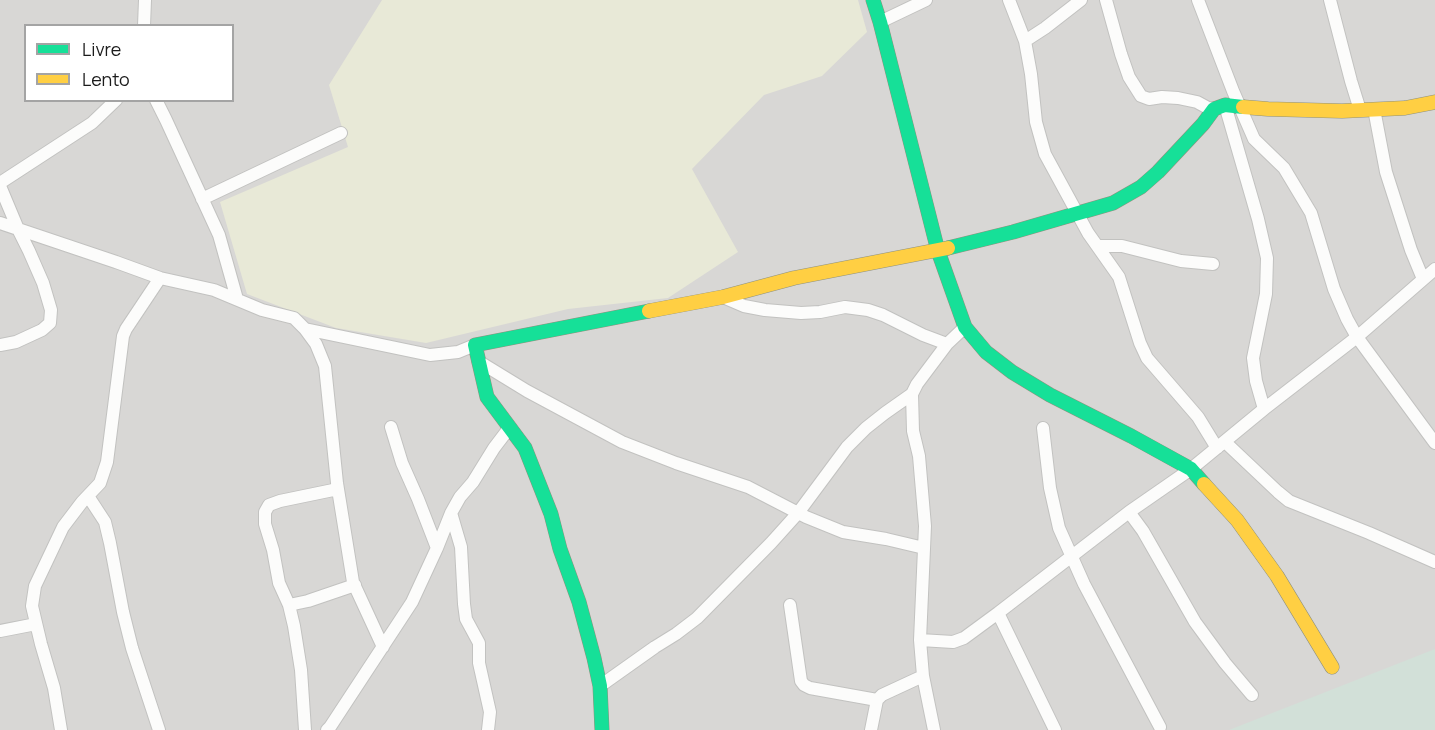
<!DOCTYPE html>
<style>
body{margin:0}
#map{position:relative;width:1435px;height:730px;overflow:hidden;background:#e9e8e4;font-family:Manrope,sans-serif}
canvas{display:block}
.legend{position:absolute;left:24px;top:24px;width:210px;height:78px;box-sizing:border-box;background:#fff;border:2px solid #a4a4a4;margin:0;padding:8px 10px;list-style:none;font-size:18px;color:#1b1b1b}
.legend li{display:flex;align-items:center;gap:12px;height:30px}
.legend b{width:30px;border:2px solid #a4a4a4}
</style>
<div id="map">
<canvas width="1435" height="730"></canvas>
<ul class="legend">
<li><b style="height:8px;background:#16e098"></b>Livre</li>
<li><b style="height:8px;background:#ffcf43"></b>Lento</li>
</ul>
</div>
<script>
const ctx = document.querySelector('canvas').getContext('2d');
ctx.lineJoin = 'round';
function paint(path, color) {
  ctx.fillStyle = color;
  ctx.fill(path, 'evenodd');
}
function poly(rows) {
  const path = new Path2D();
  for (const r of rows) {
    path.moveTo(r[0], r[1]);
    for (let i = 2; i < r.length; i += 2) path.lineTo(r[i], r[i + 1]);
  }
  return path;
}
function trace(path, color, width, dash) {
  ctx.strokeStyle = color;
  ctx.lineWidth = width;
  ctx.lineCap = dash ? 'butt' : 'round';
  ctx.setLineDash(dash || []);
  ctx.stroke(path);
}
const residential = poly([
 [0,0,1435,0,1435,730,0,730],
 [26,26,232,26,232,100,26,100]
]);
const farmland = poly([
 [382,0,858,0,867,32,822,76,764,95,692,169,738,252,668,298,568,309,426,343,336,328,247,294,220,202,348,147,329,85]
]);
const wetland = poly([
 [1435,649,1435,730,1229,730]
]);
const street = poly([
 [1009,0,1025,41,1031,74,1036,122,1045,154,1088,233,1119,277,1140,343,1147,358,1198,417,1217,448],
 [1106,0,1121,54,1129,77,1141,96,1149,99,1162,97,1178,98,1197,102,1208,108,1214,109],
 [1198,0,1233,91,1254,139,1284,168,1311,213,1334,289,1347,319,1357,337,1435,443],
 [1330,0,1351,81,1360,110],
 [880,22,926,0],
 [144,26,145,0],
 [1025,41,1045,28,1081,0],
 [156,100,166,120,219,235,237,299],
 [1225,105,1258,219,1267,258,1266,294,1253,358,1256,381,1264,409],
 [1374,109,1386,172,1411,250,1423,279],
 [0,183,92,123,116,100],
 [0,186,18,229,29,251,43,283,51,310,50,323,42,330,16,342,0,345],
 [202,199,341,133],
 [0,223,116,262,160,278,214,290,262,310,294,318,305,329,316,344,325,366,337,483,353,582,383,647],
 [1098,246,1122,246,1181,261,1213,264],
 [723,297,744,306,765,310,801,313,820,312,845,307,868,310,883,315,923,335,947,344],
 [305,329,430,355,458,352,475,345],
 [478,361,527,391,622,442,676,463,748,487,806,517,843,532,886,539,924,548],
 [912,394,913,431,919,456,925,526,920,640,923,676,934,730],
 [391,427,402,463,418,499,437,548],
 [1043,428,1050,488,1059,528,1084,584,1160,727],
 [1225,442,1278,492,1289,501,1369,533,1435,562],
 [88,496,105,522,110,543,123,612,132,648,159,730],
 [1129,512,1143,531,1195,622,1225,663,1252,695],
 [451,513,461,547,464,604,466,619,479,643,479,663,490,712,488,730],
 [289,605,308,601,355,585],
 [790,605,801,681,804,685,810,688,877,700],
 [998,613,1055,730],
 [0,631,36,624],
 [920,640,953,642,964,638,998,613,1129,512,1191,469,1264,409,1357,337,1435,269],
 [600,686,655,647,676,634,697,618,771,543,798,513,847,447,866,428,885,413,912,394,917,384,947,344,965,327],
 [61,730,54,688,41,644,32,606,35,586,63,527,82,502,100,483,107,462,123,336,126,329,160,278],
 [305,730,301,670,294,626,289,605,279,583,273,550,265,524,265,512,269,505,280,501,338,489],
 [327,730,330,727,412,602,437,548,451,513,460,497,473,482,494,448,510,427],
 [871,730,877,700,882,695,923,676]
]);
const fast = poly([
 [873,0,880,22,938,251,965,327,986,352,1012,372,1050,395,1131,436,1191,469,1204,484],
 [948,248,1013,232,1113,203,1141,187,1158,172,1203,124,1214,109,1225,105,1243,107],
 [602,730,600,686,594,658,579,602,560,549,551,514,525,448,487,397,475,345,649,311]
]);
const slow = poly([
 [1243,107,1268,109,1342,111,1405,108,1435,102],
 [649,311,723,297,794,278,948,248],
 [1204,484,1237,520,1277,576,1332,667]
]);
paint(residential, '#d8d7d5');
paint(farmland, '#e8e9d7');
paint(wetland, '#d2e0d8');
trace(street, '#c2c2c0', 14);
trace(fast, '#90927e', 15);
trace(slow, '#90927e', 15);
trace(street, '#fcfcfb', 12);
trace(fast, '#16e098', 14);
trace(slow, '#ffcf43', 14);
</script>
